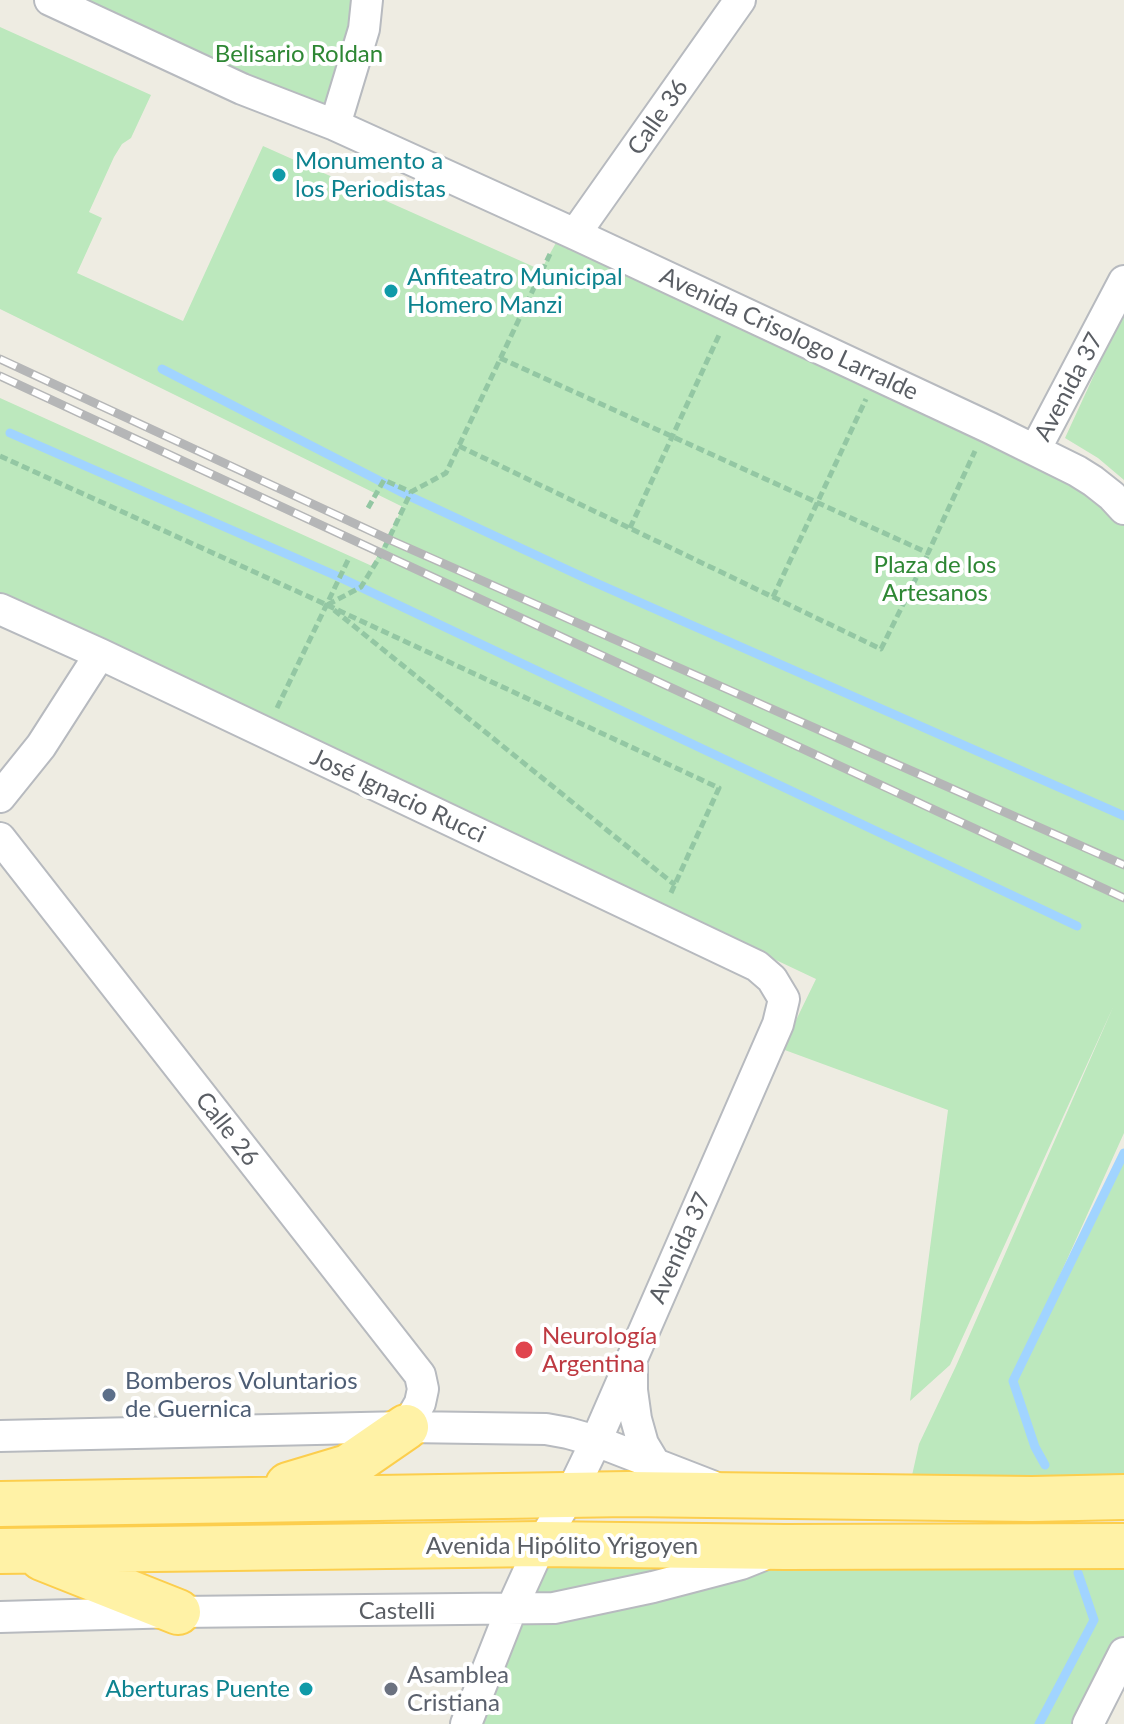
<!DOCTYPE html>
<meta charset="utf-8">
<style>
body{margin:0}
canvas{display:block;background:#eeece2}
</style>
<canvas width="1124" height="1724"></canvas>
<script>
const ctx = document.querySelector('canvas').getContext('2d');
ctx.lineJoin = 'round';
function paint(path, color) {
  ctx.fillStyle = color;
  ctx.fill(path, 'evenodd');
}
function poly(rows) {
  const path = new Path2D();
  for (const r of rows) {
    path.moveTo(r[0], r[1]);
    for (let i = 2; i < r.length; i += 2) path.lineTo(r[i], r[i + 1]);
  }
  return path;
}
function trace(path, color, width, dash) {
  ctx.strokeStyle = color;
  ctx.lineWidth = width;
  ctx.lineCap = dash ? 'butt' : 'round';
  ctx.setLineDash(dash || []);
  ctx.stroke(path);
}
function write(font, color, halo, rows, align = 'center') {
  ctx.font = font + ' Lato,sans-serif';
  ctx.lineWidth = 8;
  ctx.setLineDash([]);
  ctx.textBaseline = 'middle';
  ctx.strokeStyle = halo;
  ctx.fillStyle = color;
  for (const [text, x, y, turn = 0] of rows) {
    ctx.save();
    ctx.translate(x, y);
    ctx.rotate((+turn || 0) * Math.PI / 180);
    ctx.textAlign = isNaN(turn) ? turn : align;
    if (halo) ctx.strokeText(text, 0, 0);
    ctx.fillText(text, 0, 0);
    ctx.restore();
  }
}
const green = poly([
 [50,0,367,0,335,125],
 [0,27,151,95,131,138,122,144,114,157,89,212,102,218,77,273,183,321,263,146,541,270,558,239,1026,453,1124,517,1124,1133,1028,1346,1124,1152,1124,1497,907,1498,919,1444,956,1366,1114,1005,950,1365,910,1401,948,1110,782,1049,816,979,0,593,0,398,372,566,403,507,0,309],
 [1124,310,1124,480,1098,458,1065,438],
 [541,1544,1124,1546,1124,1653,1088,1724,466,1724]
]);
const stream = poly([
 [162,369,409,496,587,579,1124,816],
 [10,433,339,577,1077,926],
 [1045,1465,1035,1447,1013,1381,1124,1153],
 [1039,1724,1094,1620,1078,1573]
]);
const path = poly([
 [500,358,928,553,975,451],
 [459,446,881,649,928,554],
 [0,456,327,605,361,587,382,553,411,492,446,473,550,254],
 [368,508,384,480,411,492],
 [630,528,720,333],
 [773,597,866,399],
 [327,605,719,788,670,895],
 [334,610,675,885],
 [277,708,349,558]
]);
const minor = poly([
 [50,0,242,89,335,125,575,234,990,428,1077,471,1093,481,1112,496,1124,509],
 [335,125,364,29,367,0],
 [575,234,740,0],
 [1035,450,1124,281],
 [0,609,100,654,757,966,772,979,784,999,778,1024,596,1441,570,1495,541,1544,511,1610,466,1724],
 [0,797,41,746,100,654],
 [0,838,420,1375,423,1389,420,1403,406,1427],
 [632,1367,632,1390,636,1419,643,1444,655,1464],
 [0,1436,406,1427,546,1429,568,1433,596,1441,712,1486],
 [0,1617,178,1612,554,1608,653,1587,741,1564,761,1556],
 [1088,1724,1124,1653]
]);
const primary = poly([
 [288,1485,348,1467,406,1427],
 [0,1504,628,1494,1032,1499,1124,1497],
 [0,1551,541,1544,785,1547,1124,1546],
 [42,1558,178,1612]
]);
const rail = poly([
 [0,359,388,539,1124,865],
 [0,376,1124,898]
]);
const markers = [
 [279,175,8,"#0f9aa8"],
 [391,291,8,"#0f9aa8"],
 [524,1350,10,"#e0444e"],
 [109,1395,8,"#5c6f8a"],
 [306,1689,8,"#0f9aa8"],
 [391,1689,8,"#6b7280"]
];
const parkNames = [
 ["Belisario Roldan",299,54],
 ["Plaza de los",935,565],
 ["Artesanos",935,593]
];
const streetNames = [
 ["Calle 36",658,117,-55],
 ["Avenida Crisologo Larralde",789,334,25],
 ["Avenida 37",1069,387,-62],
 ["José Ignacio Rucci",398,796,25],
 ["Calle 26",227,1129,52],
 ["Avenida 37",680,1248,-66],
 ["Avenida Hipólito Yrigoyen",562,1546],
 ["Castelli",397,1611]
];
const cultureNames = [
 ["Monumento a",295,161],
 ["los Periodistas",295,189],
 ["Anfiteatro Municipal",407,277],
 ["Homero Manzi",407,305],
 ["Aberturas Puente",290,1689,"right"]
];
const healthNames = [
 ["Neurología",542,1336],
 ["Argentina",542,1364]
];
const serviceNames = [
 ["Bomberos Voluntarios",125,1381],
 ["de Guernica",125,1409]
];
const worshipNames = [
 ["Asamblea",407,1675],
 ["Cristiana",407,1703]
];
paint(green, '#bce8bd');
trace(stream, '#a1d4ff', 9);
trace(minor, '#b7babf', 34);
trace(primary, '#fcce4d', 48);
trace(path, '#93c7a3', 5, [8, 4]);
trace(minor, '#fff', 30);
trace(primary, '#fff2a6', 44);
trace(rail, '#b5b6b7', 9);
trace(rail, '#fff', 6, [18]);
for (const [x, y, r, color] of markers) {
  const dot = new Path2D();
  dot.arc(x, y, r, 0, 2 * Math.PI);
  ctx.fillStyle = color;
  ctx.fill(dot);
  trace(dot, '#fff', 3);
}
write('24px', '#2e8734', '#fff', parkNames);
write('24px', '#5a5e64', '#fff', streetNames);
write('24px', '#0d838f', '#fff', cultureNames, 'left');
write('24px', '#be3a42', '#fff', healthNames, 'left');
write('24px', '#4e5e75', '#fff', serviceNames, 'left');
write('24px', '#5b616d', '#fff', worshipNames, 'left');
</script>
